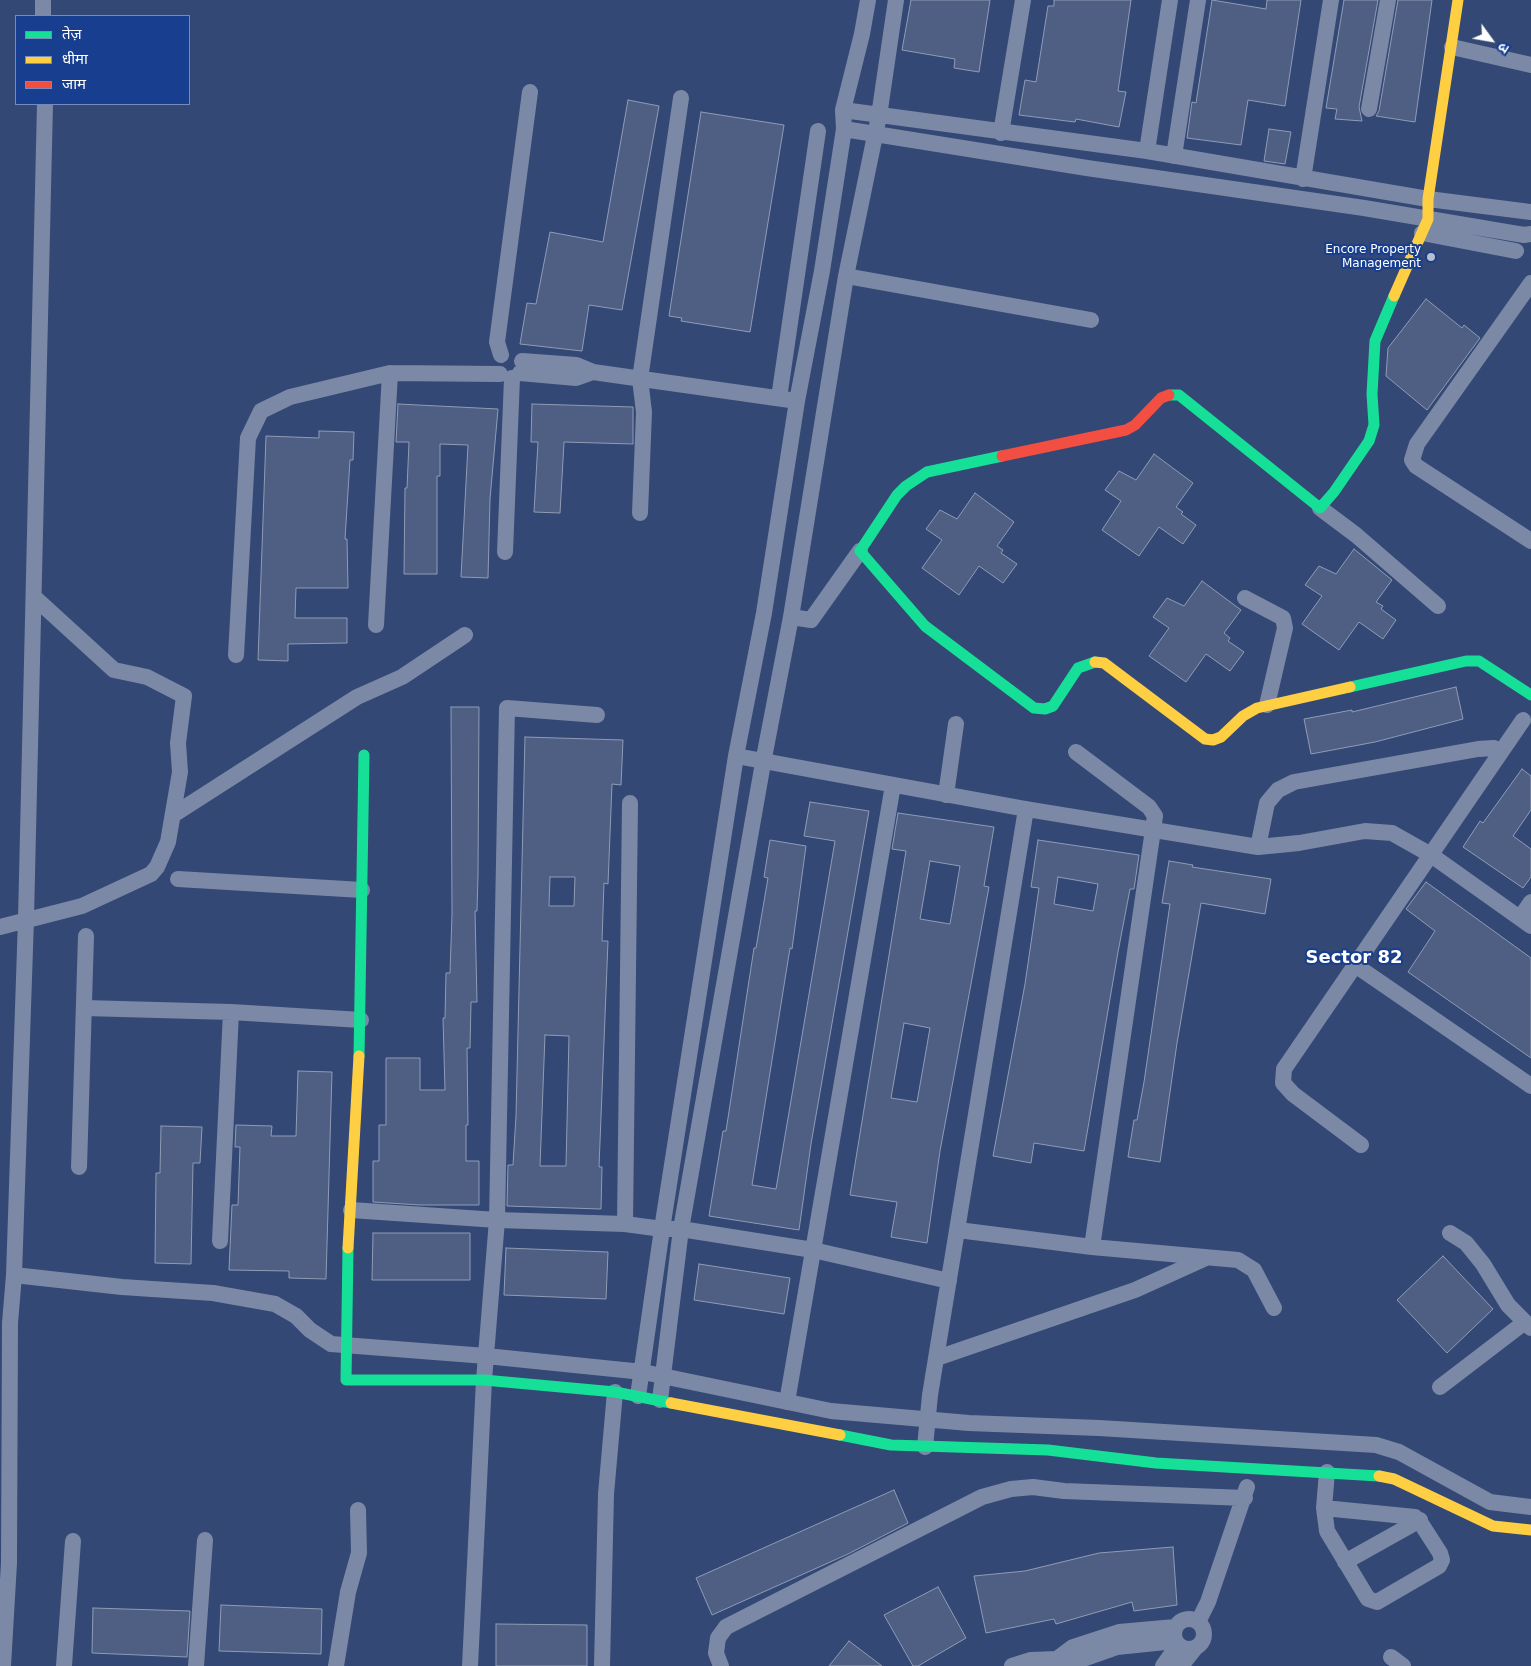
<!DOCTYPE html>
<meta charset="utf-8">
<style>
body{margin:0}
#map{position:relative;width:1531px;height:1666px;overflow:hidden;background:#334874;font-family:"DejaVu Sans","Noto Sans Devanagari",sans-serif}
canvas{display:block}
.legend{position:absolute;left:15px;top:15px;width:175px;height:90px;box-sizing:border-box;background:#183e8f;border:1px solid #748bbc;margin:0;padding:6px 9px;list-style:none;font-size:15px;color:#fff}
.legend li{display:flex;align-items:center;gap:10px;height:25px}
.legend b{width:25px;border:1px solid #748bbc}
.north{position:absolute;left:1466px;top:15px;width:50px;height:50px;-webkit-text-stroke:4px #183e8f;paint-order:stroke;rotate:122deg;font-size:14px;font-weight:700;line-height:20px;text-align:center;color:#fff}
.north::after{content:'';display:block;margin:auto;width:18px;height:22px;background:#fff;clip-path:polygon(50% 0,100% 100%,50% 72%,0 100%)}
</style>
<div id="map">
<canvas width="1531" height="1666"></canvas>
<ul class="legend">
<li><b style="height:6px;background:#16e098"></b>तेज़</li>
<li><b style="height:6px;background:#ffcf43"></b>धीमा</li>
<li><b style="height:6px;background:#f24e42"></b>जाम</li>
</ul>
<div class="north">उ</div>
</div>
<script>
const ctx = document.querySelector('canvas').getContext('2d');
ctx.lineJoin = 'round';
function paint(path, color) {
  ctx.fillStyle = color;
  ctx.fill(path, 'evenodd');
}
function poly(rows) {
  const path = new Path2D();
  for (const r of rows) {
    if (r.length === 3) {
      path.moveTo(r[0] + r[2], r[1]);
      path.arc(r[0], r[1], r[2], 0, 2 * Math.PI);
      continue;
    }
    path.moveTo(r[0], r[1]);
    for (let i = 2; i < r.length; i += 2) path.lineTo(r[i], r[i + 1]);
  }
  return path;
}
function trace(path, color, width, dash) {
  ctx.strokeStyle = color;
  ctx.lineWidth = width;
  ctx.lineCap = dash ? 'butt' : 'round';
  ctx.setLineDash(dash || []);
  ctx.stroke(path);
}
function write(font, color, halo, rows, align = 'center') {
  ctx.font = font + ' "DejaVu Sans",sans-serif';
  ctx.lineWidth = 4;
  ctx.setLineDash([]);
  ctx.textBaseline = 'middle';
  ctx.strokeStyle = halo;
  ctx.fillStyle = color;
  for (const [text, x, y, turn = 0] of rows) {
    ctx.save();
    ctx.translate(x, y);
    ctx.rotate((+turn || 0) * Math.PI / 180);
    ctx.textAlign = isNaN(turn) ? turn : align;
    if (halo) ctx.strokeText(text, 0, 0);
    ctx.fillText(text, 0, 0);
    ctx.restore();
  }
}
const building = poly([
 [911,0,990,0,979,72,954,68,955,59,902,50,911,0],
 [1054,0,1131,0,1118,91,1126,92,1119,127,1076,119,1075,122,1019,115,1025,80,1036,82,1048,6,1054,6,1054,0],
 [1212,0,1266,9,1267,0,1301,0,1285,106,1248,100,1241,145,1187,138,1192,102,1196,103,1212,0],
 [1344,0,1378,0,1359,107,1362,121,1335,119,1337,109,1326,108,1344,0],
 [1398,0,1432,0,1415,122,1376,116,1379,111,1398,0],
 [628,100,659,106,622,310,589,305,582,351,520,344,527,303,536,304,550,232,603,242,628,100],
 [701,112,784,125,750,332,681,321,682,318,669,316,701,112],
 [1269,129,1291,132,1285,164,1264,161,1269,129],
 [1426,299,1462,328,1464,325,1480,338,1427,410,1386,376,1388,348,1426,299],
 [398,404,498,409,490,499,488,578,461,577,468,445,440,444,440,476,437,476,437,574,404,574,405,488,407,488,409,442,396,442,398,404],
 [532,404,633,407,633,444,564,442,560,513,534,512,538,442,531,442,532,404],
 [319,431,354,432,353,460,350,460,345,539,347,539,348,588,296,588,295,618,347,618,347,643,288,644,288,661,258,660,266,436,319,438,319,431],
 [1154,454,1193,483,1176,507,1183,512,1181,514,1196,525,1183,544,1159,527,1139,556,1102,530,1121,501,1105,490,1119,471,1136,480,1154,454],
 [975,493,1014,522,997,546,1003,550,1001,553,1017,564,1003,583,979,566,959,595,922,568,942,540,926,529,940,510,957,519,975,493],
 [1354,549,1392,580,1376,602,1383,606,1381,609,1396,620,1383,639,1359,622,1339,650,1302,624,1322,596,1305,585,1319,566,1336,574,1354,549],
 [1202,581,1241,610,1224,633,1230,638,1228,641,1244,652,1230,671,1206,654,1186,682,1149,656,1169,628,1153,617,1167,598,1184,606,1202,581],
 [1456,687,1463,719,1375,742,1311,754,1304,719,1352,710,1352,712,1456,687],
 [451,707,479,707,478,875,477,911,475,911,477,1002,471,1002,470,1048,467,1048,468,1125,466,1125,466,1161,479,1161,479,1205,420,1205,373,1202,373,1161,379,1161,379,1125,386,1125,386,1058,420,1058,420,1090,445,1090,443,1018,445,1018,446,973,450,973,452,914,451,707],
 [525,737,623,740,621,785,612,784,608,884,604,883,602,941,608,941,599,1167,602,1167,601,1209,507,1206,508,1165,513,1165,516,1116,525,737],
 [550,877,575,877,574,906,549,906,550,877],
 [545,1035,569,1036,566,1166,540,1166,545,1035],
 [1522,769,1531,776,1531,810,1513,836,1531,849,1531,877,1523,888,1463,847,1480,821,1483,823,1522,769],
 [810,802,869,811,811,1144,799,1230,709,1216,723,1131,726,1131,754,948,756,948,768,878,764,877,770,840,806,846,792,949,790,948,752,1185,776,1189,835,841,804,836,810,802],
 [898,813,994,827,984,886,989,887,940,1151,927,1243,891,1237,897,1202,850,1195,906,851,892,849,898,813],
 [930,861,960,866,950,924,920,919,930,861],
 [904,1023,930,1028,917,1102,891,1098,904,1023],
 [1038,840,1139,855,1134,889,1130,889,1118,952,1084,1151,1034,1143,1031,1163,993,1156,1025,984,1039,888,1031,887,1038,840],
 [1058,877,1098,884,1093,911,1054,904,1058,877],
 [1169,861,1193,865,1192,867,1271,879,1265,914,1201,903,1177,1043,1160,1162,1128,1157,1134,1120,1137,1120,1144,1082,1170,904,1162,903,1169,861],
 [1426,882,1531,958,1531,1058,1408,972,1435,931,1406,909,1426,882],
 [298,1071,332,1072,326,1279,289,1278,289,1271,229,1270,232,1205,238,1205,240,1147,235,1147,236,1125,272,1126,271,1136,296,1136,298,1071],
 [161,1126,202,1127,200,1163,193,1163,191,1264,155,1263,156,1173,160,1173,161,1126],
 [373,1233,470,1233,470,1280,372,1280,373,1233],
 [506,1248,608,1252,606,1299,504,1295,506,1248],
 [1443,1256,1493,1309,1447,1353,1397,1300,1443,1256],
 [699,1264,790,1278,784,1314,694,1300,699,1264],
 [894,1490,908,1523,848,1554,712,1615,696,1578,894,1490],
 [1173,1547,1177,1605,1134,1611,1132,1602,1056,1624,1054,1619,986,1633,974,1576,1025,1571,1099,1553,1173,1547],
 [938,1587,966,1638,918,1666,913,1666,884,1615,938,1587],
 [221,1605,322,1609,321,1654,219,1651,221,1605],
 [93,1608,190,1611,187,1657,92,1653,93,1608],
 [496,1624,587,1625,587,1666,496,1666,496,1624],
 [849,1641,882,1666,829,1666,849,1641]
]);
const street = poly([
 [43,0,43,16],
 [1452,47,1531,65],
 [1369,109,1388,0],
 [843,110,1147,151,1428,199,1531,212],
 [844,129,1087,168,1364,208,1524,235,1531,234],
 [1001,133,1023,0],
 [1147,151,1170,0],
 [1174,156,1198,0],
 [1303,179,1331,0],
 [1422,233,1516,251],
 [846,276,1091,320],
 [1531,283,1417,444,1412,460,1416,466,1531,541],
 [501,355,497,342,530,92],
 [522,361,576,365,593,372,797,401],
 [520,373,576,378,593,372],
 [779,398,818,131],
 [1320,508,1356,535,1438,606],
 [640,513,644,412,640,379,681,98],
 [505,552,512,378],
 [1245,598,1283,618,1285,628,1267,705],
 [791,617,811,620,860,551],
 [376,625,390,373],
 [236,655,248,438,261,411,290,397,390,373,500,374],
 [1076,752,1149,807,1155,816,1092,1247],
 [736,756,1026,809,1258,847,1299,843,1365,831,1392,833,1431,855,1531,926],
 [946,795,956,724],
 [173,815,357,697,402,677,465,635],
 [1258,847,1267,803,1278,790,1294,782,1478,749,1494,748,1501,752],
 [178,879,362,890],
 [1520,918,1531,902],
 [0,927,82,906,151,874,157,867,168,842,180,772,178,743,184,696,147,677,114,670,34,597],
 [1355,965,1531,1086],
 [84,1008,231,1012,361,1020],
 [1361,1145,1293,1094,1283,1083,1284,1069,1523,720],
 [79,1167,86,936],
 [351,1210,497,1220,625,1224,662,1229,681,1229,813,1250,949,1281],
 [625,1224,630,803],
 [958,1230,1092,1247,1238,1260,1254,1270,1274,1308],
 [1450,1233,1466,1243,1483,1264,1508,1305,1531,1328],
 [220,1241,231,1012],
 [14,1275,122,1287,213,1293,275,1304,296,1316,310,1330,331,1344,486,1356,643,1372,831,1411,969,1423,1099,1428,1376,1445,1399,1452,1490,1502,1531,1507],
 [937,1358,1135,1290,1206,1258],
 [1440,1387,1525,1322],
 [638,1396,662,1229,736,756,764,613,797,401,822,271,844,129,843,110,862,34,868,0],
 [660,1400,681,1229,763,763,791,617,846,276,879,116,896,0],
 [787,1402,893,785],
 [925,1447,930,1395,1026,809],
 [1324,1508,1415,1517,1422,1525,1440,1553,1442,1560,1439,1566,1377,1602,1368,1599,1327,1531,1324,1508,1327,1472],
 [1345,1562,1420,1520],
 [1189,1634,15],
 [1198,1622,1208,1602,1247,1487],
 [1391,1657,1403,1666],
 [1057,1659,1069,1661,1083,1659,1117,1647,1175,1641],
 [3,1666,9,1563,10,1323,14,1275,26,919,45,104],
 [64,1666,73,1541],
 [196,1666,205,1540],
 [336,1666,348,1592,359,1553,358,1510],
 [470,1666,484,1380,497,1220,507,708,597,715],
 [602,1666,606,1494,615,1392],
 [721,1666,716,1653,718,1638,726,1627,982,1497,1011,1489,1033,1487,1064,1491,1245,1498],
 [1012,1666,1031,1660,1057,1659,1073,1647,1119,1632,1175,1627],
 [1163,1666,1178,1645],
 [1181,1666,1196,1647]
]);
const fast = poly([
 [1169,395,1179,395,1320,508,1334,492,1369,441,1374,425,1372,394,1375,341,1394,296],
 [1002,456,927,472,906,486,897,495,860,551,925,626,1034,708,1045,709,1053,706,1078,668,1095,662],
 [1350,687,1466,661,1479,661,1531,695],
 [359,1056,364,755],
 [348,1248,346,1380,484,1380,615,1392,671,1403],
 [840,1435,891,1445,1048,1450,1156,1463,1379,1476]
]);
const slow = poly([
 [1394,296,1428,219,1428,199,1458,0],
 [1095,662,1104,663,1205,739,1213,740,1221,737,1243,716,1257,708,1350,687],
 [348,1248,359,1056],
 [671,1403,840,1435],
 [1379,1476,1394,1479,1493,1526,1531,1530]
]);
const jam = poly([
 [1002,456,1126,430,1135,425,1161,398,1169,395]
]);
const markers = [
 [1431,257,5,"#b8bfce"]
];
const poiNames = [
 ["Encore Property",1421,250],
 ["Management",1421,264]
];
const districtNames = [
 ["Sector 82",1354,958]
];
paint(building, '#4e5f83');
trace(building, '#8f9cb6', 1);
trace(street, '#7b89a7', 16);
trace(fast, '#16e098', 11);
trace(slow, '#ffcf43', 11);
trace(jam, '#f24e42', 11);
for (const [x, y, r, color] of markers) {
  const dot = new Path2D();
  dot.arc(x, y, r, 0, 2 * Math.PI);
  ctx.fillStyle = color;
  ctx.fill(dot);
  trace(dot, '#183e8f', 2);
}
write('12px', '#fff', '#183e8f', poiNames, 'right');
write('bold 18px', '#fff', '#183e8f', districtNames);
</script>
